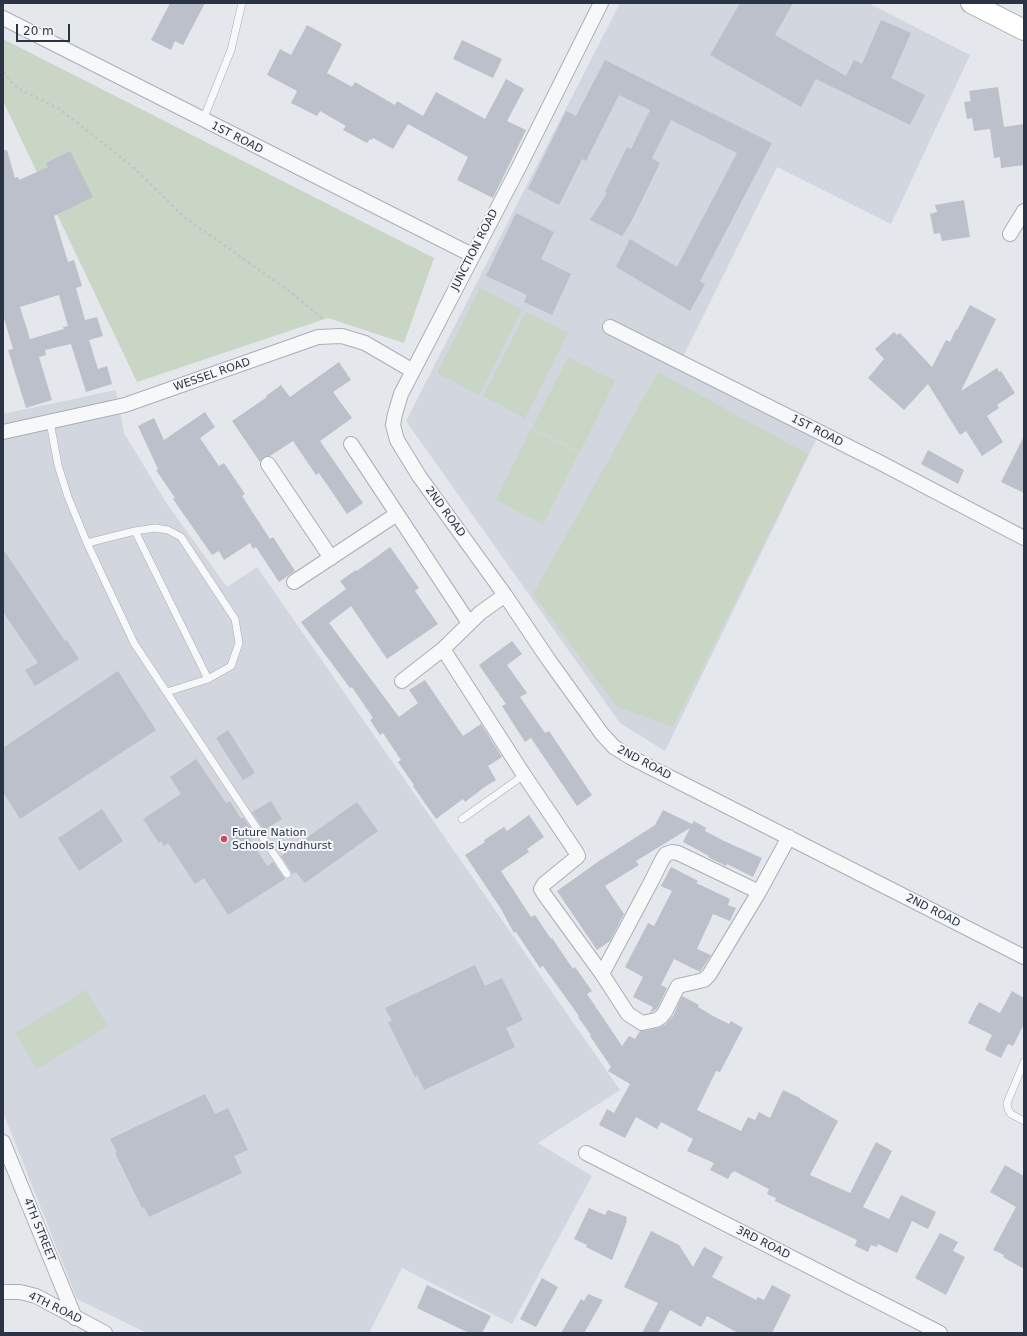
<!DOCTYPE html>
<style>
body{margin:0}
#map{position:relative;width:1027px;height:1336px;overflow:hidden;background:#e4e7ec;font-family:"DejaVu Sans",sans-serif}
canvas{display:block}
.frame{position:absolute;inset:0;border:4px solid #2b3445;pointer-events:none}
.scale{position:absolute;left:16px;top:24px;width:54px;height:18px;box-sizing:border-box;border:2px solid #2b3445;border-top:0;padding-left:5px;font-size:12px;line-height:14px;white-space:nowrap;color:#2b3445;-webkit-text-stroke:3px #f4f6f9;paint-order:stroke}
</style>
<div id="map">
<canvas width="1027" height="1336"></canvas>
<div class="frame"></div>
<div class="scale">20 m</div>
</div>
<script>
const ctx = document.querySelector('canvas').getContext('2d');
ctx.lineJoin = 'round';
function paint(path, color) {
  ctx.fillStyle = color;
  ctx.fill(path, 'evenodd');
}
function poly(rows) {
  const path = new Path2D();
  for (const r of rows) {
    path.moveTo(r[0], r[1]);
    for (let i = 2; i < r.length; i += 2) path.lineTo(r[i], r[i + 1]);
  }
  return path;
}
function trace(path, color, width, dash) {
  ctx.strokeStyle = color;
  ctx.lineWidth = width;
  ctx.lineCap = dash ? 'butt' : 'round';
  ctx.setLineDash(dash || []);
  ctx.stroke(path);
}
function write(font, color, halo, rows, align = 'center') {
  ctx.font = font + ' "DejaVu Sans",sans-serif';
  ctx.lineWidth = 4;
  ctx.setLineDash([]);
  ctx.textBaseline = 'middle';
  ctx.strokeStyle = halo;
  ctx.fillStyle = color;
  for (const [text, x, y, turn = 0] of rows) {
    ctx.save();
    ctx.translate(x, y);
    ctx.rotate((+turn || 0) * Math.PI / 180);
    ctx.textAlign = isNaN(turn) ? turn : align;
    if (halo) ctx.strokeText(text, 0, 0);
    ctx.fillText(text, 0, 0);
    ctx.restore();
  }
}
const built = poly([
 [620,3,868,3,970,55,891,224,777,167,679,365,816,440,665,751,620,723,406,421],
 [116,390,124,433,167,504,227,587,257,567,620,1090,538,1143,592,1176,512,1324,402,1268,369,1333,147,1333,77,1299,3,1112,3,414]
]);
const green = poly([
 [3,39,434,258,404,343,328,318,137,382,3,101],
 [480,288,522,310,479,395,437,373],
 [526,312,568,333,525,418,483,396],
 [568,357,615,381,580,452,532,428],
 [658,372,808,454,673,727,617,707,533,594],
 [531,429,579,453,543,525,496,500],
 [86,990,108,1026,37,1069,15,1033]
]);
const building = poly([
 [170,3,205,3,183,45,175,41,171,50,151,40],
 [740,3,793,3,775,35,846,76,854,60,862,64,881,20,911,33,891,78,925,95,910,125,816,79,801,107,710,55],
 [307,25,342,44,327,73,352,87,355,82,395,105,397,101,423,116,436,92,485,119,506,79,524,89,507,121,526,130,493,198,457,180,468,157,408,124,393,149,373,138,372,140,370,139,367,143,343,130,346,126,320,111,317,116,291,103,297,91,267,75,280,49,291,55],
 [462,40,502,59,493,78,453,59],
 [605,60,772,143,700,281,705,284,690,311,616,267,630,239,677,267,737,153,671,120,652,158,660,163,630,224,622,236,590,220,607,193,605,192,627,147,631,149,650,110,619,95,586,161,582,159,559,205,528,189,566,111,576,116],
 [998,87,1004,127,1024,124,1024,165,1001,168,1000,157,994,158,990,129,974,131,972,118,967,119,964,102,971,101,969,91],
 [3,150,7,150,15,178,18,177,19,180,48,167,46,163,70,151,93,197,54,216,68,262,74,260,82,286,76,288,85,320,97,317,103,336,89,340,98,369,107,366,112,384,86,392,71,344,45,350,46,355,39,357,52,400,26,408,8,350,13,349,3,315],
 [59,295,68,326,63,327,64,329,30,339,20,307],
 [964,200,970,237,942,241,940,233,934,234,930,214,937,212,935,205],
 [516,213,554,232,541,259,571,274,552,315,524,302,527,295,486,276],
 [970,305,996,319,961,391,997,368,999,372,1001,371,1015,393,997,405,999,408,987,416,1003,442,982,456,966,431,960,435,928,384,904,410,868,378,884,359,875,349,894,332,897,335,900,333,932,367,946,340,950,342,956,329,957,330],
 [339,362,351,380,333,392,352,418,320,441,363,503,347,514,319,473,316,475,293,441,270,456,264,457,260,462,232,421,267,397,266,396,281,385,290,397],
 [205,412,215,427,200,438,219,466,224,463,245,494,242,496,270,539,273,537,295,571,279,582,256,547,253,549,250,543,224,560,219,551,212,555,173,499,175,498,156,470,158,469,138,426,154,418,164,440],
 [1024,436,1024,493,1001,482],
 [928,450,964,470,958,484,921,464],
 [390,547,419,588,415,591,438,624,387,659,351,606,329,623,399,717,418,703,409,690,425,680,463,736,481,724,502,757,488,766,496,780,486,786,465,802,463,799,436,819,413,786,414,785,398,762,401,760,383,733,380,735,370,720,373,718,352,687,350,688,301,622,346,589,340,581,356,570,357,571],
 [3,549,65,641,67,640,79,659,35,686,25,670,38,663,3,612],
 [512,641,522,654,507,665,527,693,520,697,545,733,549,731,592,795,577,806,531,738,525,742,502,706,506,704,479,665],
 [118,671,156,730,20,819,3,792,3,748],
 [228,730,255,773,243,780,216,738],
 [196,759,226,803,230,801,241,819,243,817,256,836,250,839,267,866,273,862,285,879,228,915,204,878,195,884,168,843,164,846,161,841,159,843,143,819,181,794,170,777],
 [271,801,282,819,264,830,252,812],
 [357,802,378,831,305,883,296,872,292,874,291,871,281,856],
 [102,809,123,841,79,871,58,838],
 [663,810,692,824,694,821,706,828,705,831,724,841,762,858,753,877,727,864,726,866,708,857,709,856,683,842,690,828,636,861,639,865,605,886,624,914,610,941,597,950,557,891,599,861,655,825],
 [529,815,544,837,527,849,529,852,501,871,531,917,535,915,551,939,552,938,573,969,575,967,592,991,587,994,622,1046,629,1036,635,1039,640,1031,644,1031,658,1028,666,1024,673,1016,682,996,699,1005,698,1007,713,1016,729,1024,731,1021,743,1028,720,1072,716,1071,697,1110,741,1131,748,1117,755,1120,759,1112,770,1118,783,1090,800,1098,800,1099,838,1121,810,1175,850,1193,876,1142,892,1151,863,1207,889,1219,901,1195,936,1212,928,1229,912,1221,897,1253,878,1244,877,1247,871,1245,868,1252,855,1246,857,1240,775,1201,776,1198,767,1194,769,1189,734,1171,733,1173,732,1172,728,1179,710,1170,714,1163,687,1151,693,1139,661,1122,657,1129,636,1117,625,1138,599,1125,607,1109,614,1113,630,1084,608,1071,611,1067,590,1036,591,1035,578,1017,579,1016,543,966,540,968,516,932,514,933,501,909,465,855,485,842,484,840,504,827,507,831],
 [671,867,698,881,696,883,730,899,728,905,736,908,730,921,713,914,697,949,711,955,700,972,674,959,661,985,667,988,658,1007,655,1010,650,1013,653,1007,633,997,643,977,625,967,648,923,654,926,672,891,661,886],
 [475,965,485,986,502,978,523,1020,506,1028,515,1047,424,1090,417,1075,415,1077,388,1022,392,1021,385,1008],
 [1012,991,1024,998,1024,1024,1013,1046,1008,1044,1001,1058,985,1050,992,1035,968,1023,977,1005,978,1005,979,1002,1000,1013],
 [205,1094,215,1114,228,1108,248,1150,234,1156,242,1173,149,1217,144,1207,142,1208,115,1153,117,1152,110,1139],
 [1005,1165,1024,1176,1024,1269,1003,1257,1004,1255,993,1250,1016,1207,990,1192],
 [589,1208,605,1215,608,1210,627,1217,626,1220,627,1221,612,1260,586,1247,587,1245,574,1239],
 [651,1231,679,1245,693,1267,704,1247,723,1257,712,1277,756,1300,758,1297,764,1300,772,1285,791,1295,772,1333,738,1333,707,1316,701,1327,670,1310,658,1333,642,1333,658,1303,624,1287],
 [940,1233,958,1242,953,1251,965,1257,946,1295,915,1278],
 [542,1278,558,1287,536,1327,520,1319],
 [427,1285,491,1316,482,1333,469,1333,417,1308],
 [588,1294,603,1300,584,1333,561,1333,581,1299,584,1301]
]);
const path = poly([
 [3,72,17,88,61,110,132,166,184,217,292,293,324,320]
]);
const lane = poly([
 [203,120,231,50,242,3],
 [50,422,58,465,68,497,87,543,134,643,287,874],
 [135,531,155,528,168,530,181,537,235,619,239,643,231,666,208,679],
 [87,543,135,531,208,679,167,692],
 [462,819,524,775],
 [1024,1062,1007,1103,1008,1109,1011,1114,1024,1121]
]);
const street = poly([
 [601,3,519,167,401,394,395,414,393,425,397,440,419,476,505,595,548,659,602,734,614,747,630,757,1024,957],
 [3,18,472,255],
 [1010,234,1024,211],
 [610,327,879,462,1024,538],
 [3,432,125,405,318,337,342,336,365,343,413,371],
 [351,444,469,623],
 [268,464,331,558],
 [294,582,397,514],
 [505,595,480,613,443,649,524,775,576,852,578,856,576,858,544,884,541,889,544,894,602,974,628,1014,642,1023,656,1020,661,1017,665,1012,678,986,704,980,709,975,759,892,789,837],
 [402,681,443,649],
 [602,974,651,882,662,860,666,854,672,852,678,853,759,892],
 [3,1142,75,1318],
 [586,1153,940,1333],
 [3,1292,20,1292,36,1296,105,1333]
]);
const secondary = poly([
 [971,3,1024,30]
]);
const markers = [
 [224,839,4,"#d1495b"]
];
const streetNames = [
 ["1ST ROAD",237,138,27],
 ["JUNCTION ROAD",475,250,-63],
 ["WESSEL ROAD",212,375,-19],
 ["1ST ROAD",817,431,27],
 ["2ND ROAD",445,512,54],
 ["2ND ROAD",644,763,28],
 ["2ND ROAD",933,911,27],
 ["4TH STREET",39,1230,68],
 ["3RD ROAD",763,1243,27],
 ["4TH ROAD",55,1308,26]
];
const poiNames = [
 ["Future Nation",232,833],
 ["Schools Lyndhurst",232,846]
];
paint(built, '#d2d6de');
paint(green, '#c9d6c5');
paint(building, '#bbc0ca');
trace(lane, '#a9aeb7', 8);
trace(street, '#a9aeb7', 16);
trace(secondary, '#a9aeb7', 22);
trace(path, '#c2c5cb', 2.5, [3, 3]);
trace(lane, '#f7f8fa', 7);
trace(street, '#f7f8fa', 14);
trace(secondary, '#fff', 20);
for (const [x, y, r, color] of markers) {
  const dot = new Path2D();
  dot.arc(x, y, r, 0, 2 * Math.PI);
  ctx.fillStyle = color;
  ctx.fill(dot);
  trace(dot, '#f4f6f9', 1.5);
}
write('11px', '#2b3445', '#f4f6f9', streetNames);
write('11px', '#2b3445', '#f4f6f9', poiNames, 'left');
</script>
